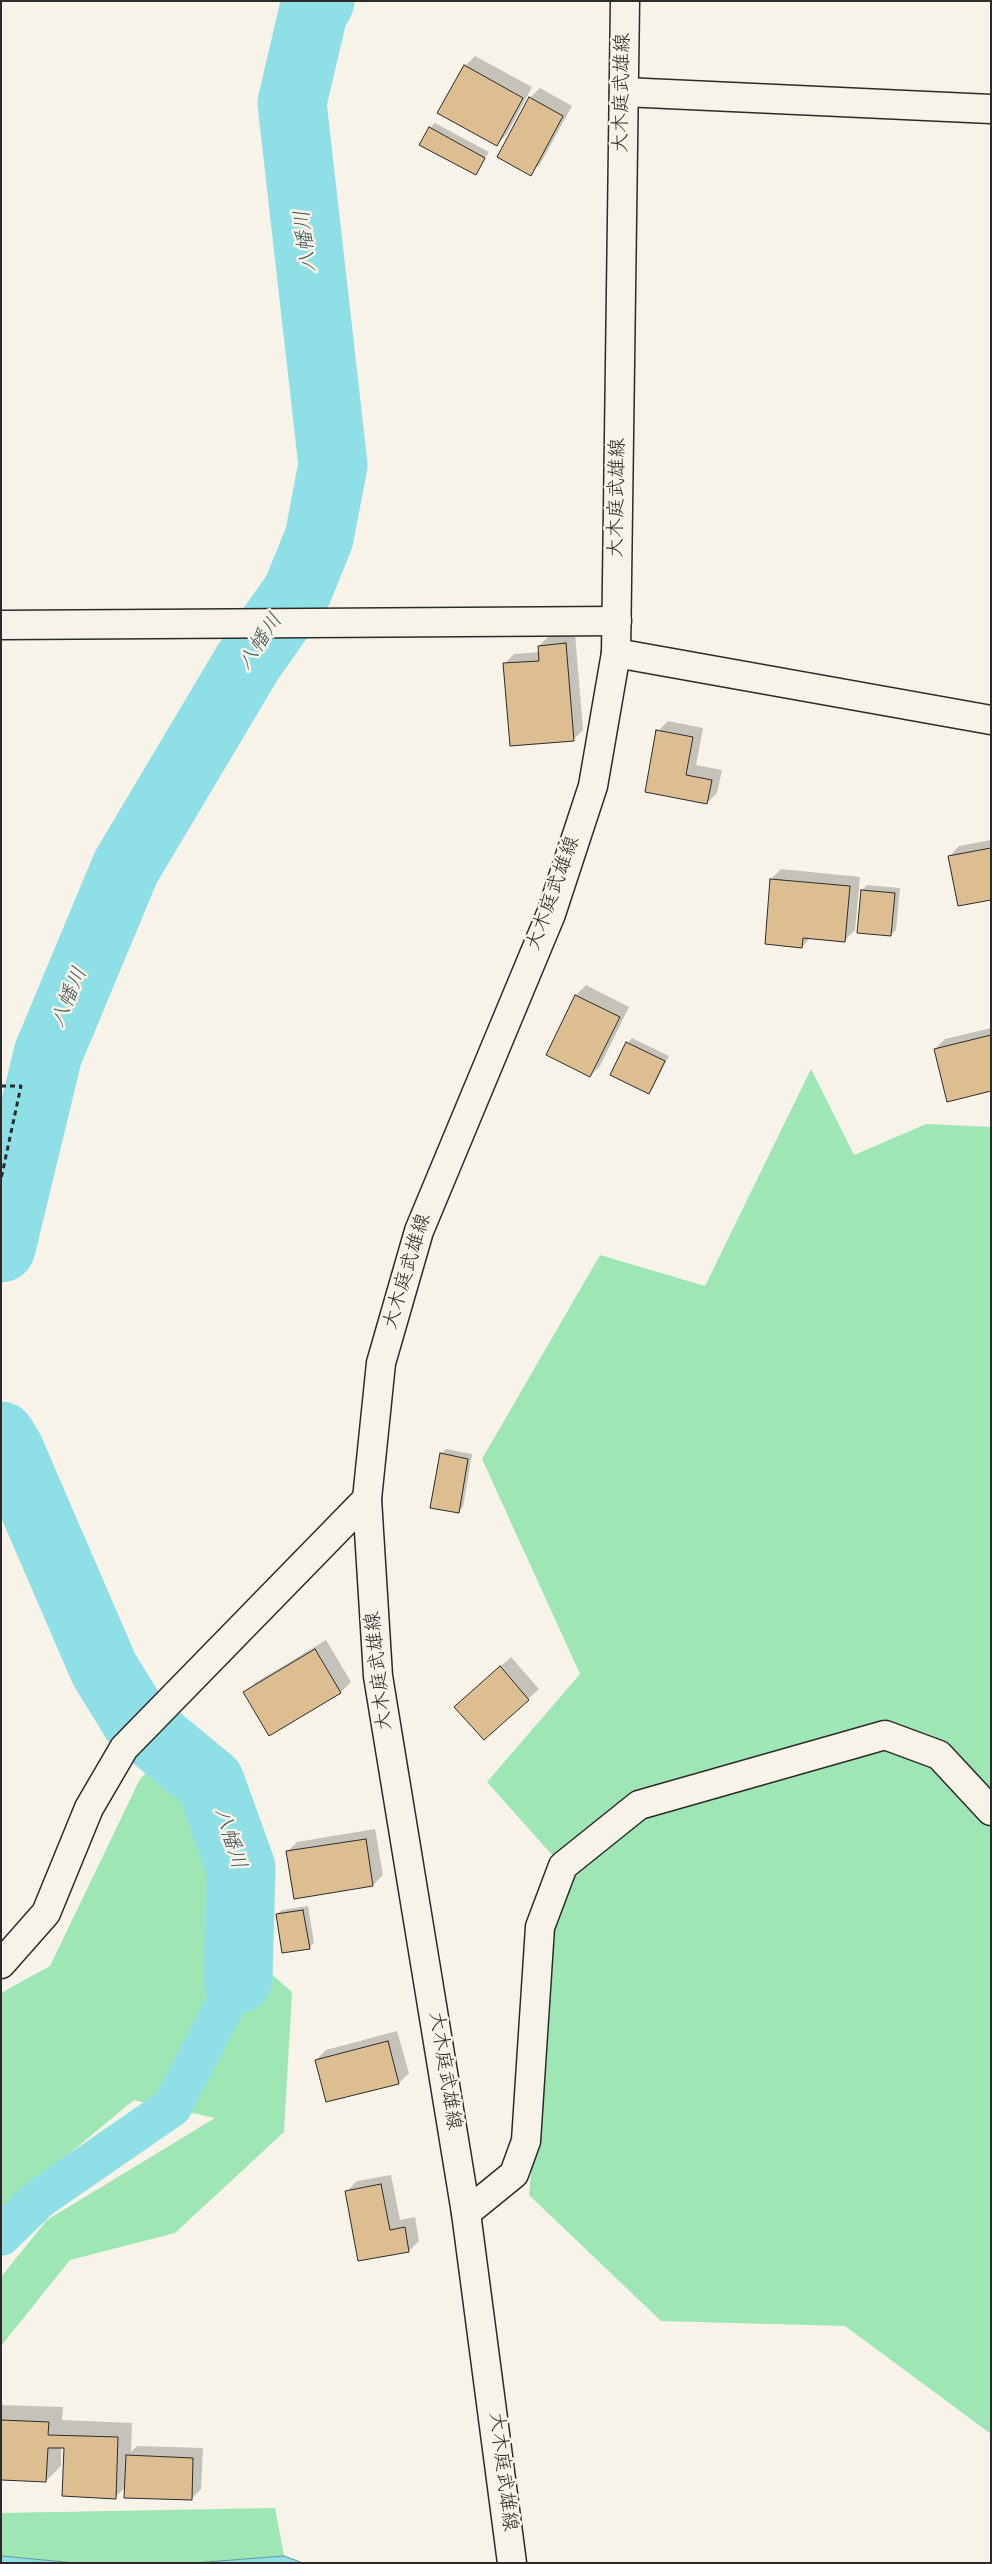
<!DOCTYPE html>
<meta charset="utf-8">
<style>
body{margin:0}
#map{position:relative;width:992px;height:2564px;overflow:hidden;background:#f7f3e8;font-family:"Indie Flower",sans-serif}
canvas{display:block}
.frame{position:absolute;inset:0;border:2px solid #2b2b2b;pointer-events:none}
</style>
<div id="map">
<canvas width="992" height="2564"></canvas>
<div class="frame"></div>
</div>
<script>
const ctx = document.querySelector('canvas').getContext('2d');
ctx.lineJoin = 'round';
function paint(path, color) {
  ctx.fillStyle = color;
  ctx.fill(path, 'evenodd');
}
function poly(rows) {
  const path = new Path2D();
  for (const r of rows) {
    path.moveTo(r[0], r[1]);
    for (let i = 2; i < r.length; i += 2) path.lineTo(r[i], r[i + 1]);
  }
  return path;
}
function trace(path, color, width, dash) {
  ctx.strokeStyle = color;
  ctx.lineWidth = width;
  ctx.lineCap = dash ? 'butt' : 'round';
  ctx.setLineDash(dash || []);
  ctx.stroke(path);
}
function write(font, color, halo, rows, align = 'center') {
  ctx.font = font + ' "Indie Flower","Klee One",sans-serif';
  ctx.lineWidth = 5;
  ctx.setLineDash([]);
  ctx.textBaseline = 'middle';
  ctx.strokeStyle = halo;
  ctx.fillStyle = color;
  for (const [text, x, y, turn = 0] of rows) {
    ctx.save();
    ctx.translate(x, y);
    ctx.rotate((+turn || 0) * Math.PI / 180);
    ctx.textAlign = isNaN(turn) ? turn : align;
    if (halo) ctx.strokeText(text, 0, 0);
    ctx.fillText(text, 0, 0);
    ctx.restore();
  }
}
const green = poly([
 [811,1069,854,1155,926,1124,991,1127,991,2434,845,2326,661,2321,529,2195,561,1865,487,1782,580,1674,482,1459,600,1255,705,1286],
 [194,1729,237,1766,260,1964,292,1992,284,2132,175,2233,70,2260,1,2346,1,2277,47,2220,215,2118,134,2100,1,2210,1,1993,50,1966,140,1779],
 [275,2508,284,2556,193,2563,76,2563,1,2556,1,2513]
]);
const water = poly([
 [1,2556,76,2563,1,2563,1,2556],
 [284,2556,303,2563,193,2563,284,2556]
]);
const shadow = poly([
 [475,56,532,87,507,134,497,144,465,66],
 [540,88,572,106,540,164,530,174,530,98],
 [435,123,489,152,475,174,430,128],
 [575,634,583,730,573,740,504,664,514,654,540,652,539,646,549,636],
 [668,721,703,728,696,765,722,770,717,793,707,803,646,791,658,731],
 [991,840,991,898,949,857,959,846],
 [781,869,860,877,855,930,845,940,811,937,802,947,771,879],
 [867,885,900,888,896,930,891,935,862,890],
 [586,985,629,1007,600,1066,590,1076,576,995],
 [991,1028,991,1090,935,1049,945,1039],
 [632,1038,669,1056,653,1088,649,1093,628,1043],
 [446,1449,472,1454,463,1507,458,1512,441,1454],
 [326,1640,351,1682,341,1692,270,1734,245,1693,255,1683],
 [511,1657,539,1689,485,1738,466,1697],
 [375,1829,383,1875,373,1885,287,1852,297,1842],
 [308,1906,314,1943,309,1948,277,1914,282,1910],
 [397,2031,409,2073,399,2083,327,2101,316,2060,326,2050],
 [391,2175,400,2220,415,2217,419,2241,409,2251,347,2191,357,2181],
 [1,2405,63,2407,62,2420,132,2423,131,2452,137,2446,203,2448,201,2489,191,2499,126,2487,115,2497,65,2447,61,2447,61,2466,46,2481,1,2479]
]);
const canal = poly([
 [1,2236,40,2198,172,2107,238,1979]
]);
const river = poly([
 [1,1248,48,1054,126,867,248,662,297,592,319,538,333,465,292,103,313,13,320,1],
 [1,1436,9,1449,104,1669,136,1721,210,1782,241,1868,238,1979]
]);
const building = poly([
 [464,65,523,98,497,146,437,113,464,65],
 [529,97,563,116,531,176,497,157,529,97],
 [429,127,485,158,476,175,419,145,429,127],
 [566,643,574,741,510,746,503,663,539,661,538,646,566,643],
 [656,730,693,737,686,775,712,780,707,804,645,792,656,730],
 [991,848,991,900,958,906,948,856,991,848],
 [770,879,850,886,845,942,803,938,802,948,765,944,770,879],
 [861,890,895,893,891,936,857,933,861,890],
 [575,995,620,1017,590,1077,546,1055,575,995],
 [991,1035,991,1091,947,1102,934,1049,991,1035],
 [626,1042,665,1061,649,1094,610,1075,626,1042],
 [440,1453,468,1459,459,1513,430,1508,440,1453],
 [315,1649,341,1693,269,1736,243,1692,315,1649],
 [500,1666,529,1700,484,1740,454,1707,500,1666],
 [366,1839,373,1886,294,1899,286,1851,366,1839],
 [303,1910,310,1949,282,1953,276,1914,303,1910],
 [388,2041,399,2084,326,2102,315,2060,388,2041],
 [381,2184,390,2230,405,2227,409,2252,358,2261,345,2191,381,2184],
 [1,2420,49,2422,48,2435,118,2437,116,2499,62,2496,64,2448,48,2448,46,2482,1,2480,1,2420],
 [126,2455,193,2458,192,2500,124,2498,126,2455]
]);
const path = poly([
 [1,1086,21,1086,1,1179]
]);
const street = poly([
 [624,92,991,109],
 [1,625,617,621],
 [616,653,991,720],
 [1,1964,46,1913,89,1808,124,1748,367,1499],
 [466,2213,514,2174,526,2141,540,1927,563,1866,639,1805,885,1735,939,1755,991,1811]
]);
const secondary = poly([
 [512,2563,466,2213,378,1676,367,1499,381,1363,419,1231,551,914,593,786,616,653,625,1]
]);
const streetNames = [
 ["大木庭武雄線",624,93,-89],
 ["大木庭武雄線",619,498,-89],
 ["大木庭武雄線",555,894,-70],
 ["大木庭武雄線",409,1272,-73],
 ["大木庭武雄線",381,1671,-96],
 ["大木庭武雄線",443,2071,81],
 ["大木庭武雄線",501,2472,83]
];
const waterNames = [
 ["八幡川",308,241,-97],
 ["八幡川",262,643,-56],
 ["八幡川",71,998,-67],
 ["八幡川",228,1839,73]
];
paint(green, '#9ee7b5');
paint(water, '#8ee0e6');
trace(water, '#66989b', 1);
paint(shadow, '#0003');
trace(canal, '#8ee0e6', 40);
trace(river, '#8ee0e6', 69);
paint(building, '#ddbe90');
trace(building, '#2b2b2b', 1);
trace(street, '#2b2b2b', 31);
trace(secondary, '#2b2b2b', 31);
trace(path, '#2b2b2b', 3, [5, 4]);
trace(street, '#f7f3e8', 28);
trace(secondary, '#f7f3e8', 28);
write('20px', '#2b2b2b', '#f7f3e8', streetNames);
write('italic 21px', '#44585a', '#f7f3e8', waterNames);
</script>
